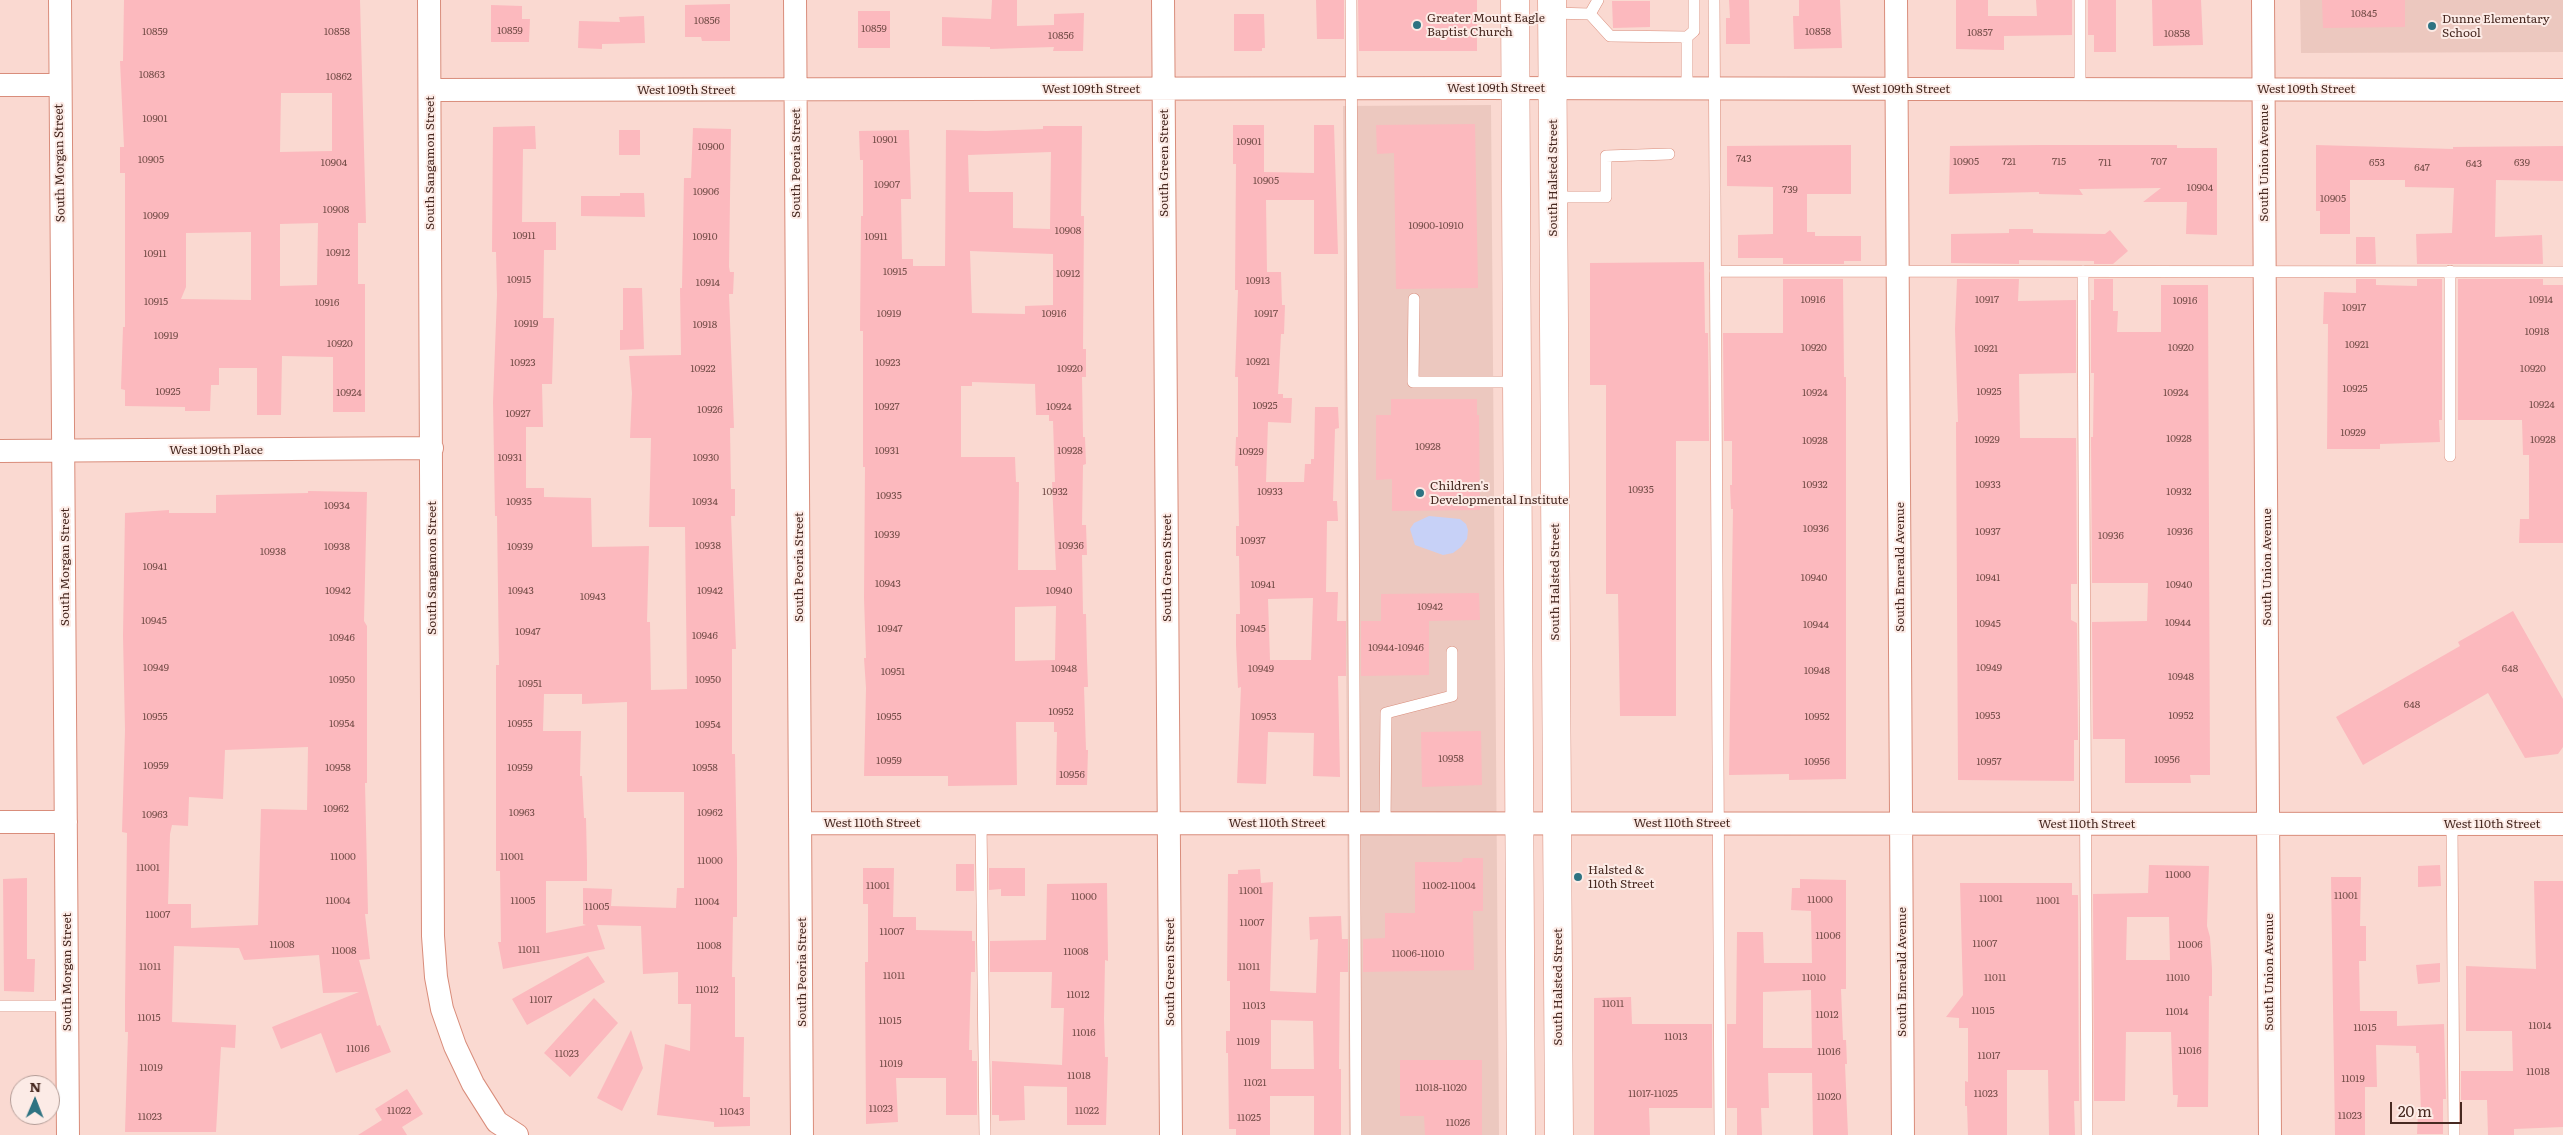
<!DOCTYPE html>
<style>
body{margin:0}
#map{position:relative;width:2563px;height:1135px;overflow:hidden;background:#fad9d1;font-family:Literata,serif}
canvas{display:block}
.north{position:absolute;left:10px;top:1075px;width:50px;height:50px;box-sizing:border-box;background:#fcebe6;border:1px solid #b49d97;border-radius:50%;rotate:1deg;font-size:14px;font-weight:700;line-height:20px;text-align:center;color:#472921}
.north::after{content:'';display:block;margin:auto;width:18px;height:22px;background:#2e7382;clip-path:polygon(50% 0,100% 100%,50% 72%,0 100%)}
.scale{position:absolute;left:2390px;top:1102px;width:72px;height:22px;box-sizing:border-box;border:2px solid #472921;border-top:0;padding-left:6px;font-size:15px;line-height:18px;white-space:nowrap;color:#472921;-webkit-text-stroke:4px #fcebe6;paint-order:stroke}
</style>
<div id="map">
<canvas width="2563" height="1135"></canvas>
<div class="north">N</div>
<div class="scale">20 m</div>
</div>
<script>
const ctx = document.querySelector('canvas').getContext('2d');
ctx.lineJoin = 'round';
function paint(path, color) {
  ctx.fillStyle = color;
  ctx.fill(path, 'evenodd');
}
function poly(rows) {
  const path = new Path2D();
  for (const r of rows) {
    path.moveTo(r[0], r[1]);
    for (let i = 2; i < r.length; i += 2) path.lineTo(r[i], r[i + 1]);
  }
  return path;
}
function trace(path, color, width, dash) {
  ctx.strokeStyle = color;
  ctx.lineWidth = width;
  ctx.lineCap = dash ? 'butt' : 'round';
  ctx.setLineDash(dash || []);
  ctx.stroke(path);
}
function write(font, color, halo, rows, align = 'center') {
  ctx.font = font + ' Literata,serif';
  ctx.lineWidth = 4;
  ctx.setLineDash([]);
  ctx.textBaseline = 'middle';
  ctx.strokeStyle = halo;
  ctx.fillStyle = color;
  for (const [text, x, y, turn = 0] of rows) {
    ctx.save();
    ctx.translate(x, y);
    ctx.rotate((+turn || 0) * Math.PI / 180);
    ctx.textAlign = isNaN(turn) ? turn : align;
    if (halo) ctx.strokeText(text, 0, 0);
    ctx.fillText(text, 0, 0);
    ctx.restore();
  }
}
const built = poly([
 [2300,0,2563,0,2563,52,2301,53],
 [1491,105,1499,1135,1349,1135,1343,106]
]);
const green = poly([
 [1429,516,1460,519,1466,524,1468,530,1467,539,1461,547,1453,553,1443,555,1415,545,1410,529,1414,523]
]);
const building = poly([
 [124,0,360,0,366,223,358,223,358,284,365,284,365,412,333,412,333,357,282,356,281,415,257,415,257,368,219,368,219,385,211,385,210,411,185,411,185,407,125,406,125,390,121,389,123,327,125,327,125,173,120,173,120,147,124,147,120,61,123,61],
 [281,93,332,93,332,151,280,152],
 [318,223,317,285,280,286,280,224],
 [251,232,251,300,181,299,186,287,186,233],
 [992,0,1017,0,1017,26,1054,25,1054,14,1084,13,1083,51,1053,51,1054,47,990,49,990,47,942,46,942,17,991,19],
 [1316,0,1344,0,1344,39,1317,39],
 [1358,0,1477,0,1477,51,1359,51],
 [1729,0,1749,0,1750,44,1726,44,1726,18,1730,18],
 [1799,0,1840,0,1842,48,1794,49,1793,16,1799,16],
 [1956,0,1988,0,1988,16,2037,16,2036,0,2072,0,2072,35,2004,36,2004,50,1956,49],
 [2088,0,2116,0,2116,52,2094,52,2094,35,2088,35],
 [2152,0,2201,0,2203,45,2153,46],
 [2322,0,2405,0,2405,27,2323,28],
 [1612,1,1650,1,1650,27,1613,28],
 [730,4,730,41,702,41,701,37,685,37,685,5],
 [491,5,522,6,522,19,530,19,529,42,491,42],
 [858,11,890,11,890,48,858,48],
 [1234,14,1264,14,1265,48,1262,48,1262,51,1234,51],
 [644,16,645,43,602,44,602,49,578,48,579,21,620,22,619,17],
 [1475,124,1478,288,1396,289,1394,153,1377,154,1376,125],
 [1233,125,1264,125,1264,172,1314,173,1314,125,1334,125,1338,254,1314,254,1314,200,1266,200,1267,272,1281,272,1282,305,1285,305,1284,334,1281,334,1278,394,1283,394,1283,398,1292,398,1291,423,1268,422,1266,482,1304,482,1305,464,1311,464,1311,459,1314,459,1315,407,1338,407,1339,428,1335,429,1333,501,1337,501,1338,521,1327,521,1326,592,1338,592,1337,621,1346,621,1346,676,1338,676,1340,777,1313,776,1314,733,1268,732,1266,784,1237,783,1241,687,1238,688,1236,645,1236,614,1240,614,1239,556,1236,556,1236,526,1239,526,1238,466,1235,466,1236,437,1238,437,1238,377,1235,377,1238,290,1235,290,1236,164,1233,164],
 [1313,598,1311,660,1270,660,1268,599],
 [535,126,536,149,523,149,522,222,556,222,556,250,544,250,543,318,554,318,552,384,542,384,543,427,526,427,526,488,544,488,544,497,591,498,592,547,649,546,647,622,650,622,651,690,687,689,685,527,649,527,651,438,630,438,632,393,629,356,681,355,680,288,682,288,684,178,691,178,693,128,731,129,729,267,730,272,734,272,733,294,729,294,734,428,730,428,731,489,735,489,735,516,731,516,736,649,732,649,732,754,735,754,737,859,737,917,733,917,732,977,735,977,735,1037,744,1037,743,1097,750,1097,750,1126,714,1127,714,1122,657,1115,665,1044,690,1051,691,1004,678,1004,678,972,643,974,641,926,597,925,605,949,503,969,498,942,501,942,500,871,496,871,496,665,499,665,497,516,495,516,493,402,497,295,496,252,492,252,493,127],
 [544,694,582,694,582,704,627,702,627,792,684,792,684,888,677,888,676,908,611,906,612,889,583,888,583,924,586,925,546,933,546,881,587,881,587,863,586,818,584,818,582,776,580,776,581,731,543,731],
 [1043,126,1082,126,1081,216,1084,216,1083,349,1086,349,1086,377,1082,377,1083,437,1085,437,1086,464,1083,465,1082,525,1086,525,1087,555,1082,555,1083,614,1086,614,1087,659,1088,687,1084,687,1086,750,1088,750,1087,785,1056,785,1057,732,1054,732,1054,722,1016,722,1017,785,948,786,948,776,864,776,866,688,864,658,866,658,864,598,865,467,863,467,863,331,860,331,861,216,863,216,863,160,860,160,859,131,909,130,911,199,901,199,902,259,913,259,913,266,945,266,946,130,986,131,1043,129],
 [1051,152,1050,229,1013,228,1013,192,969,192,968,155],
 [970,251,1053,254,1053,305,1025,306,1025,314,972,313],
 [972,382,1035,384,1036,415,1049,415,1049,421,1053,421,1055,482,1052,482,1056,570,1018,570,1019,482,1016,482,1015,457,961,457,961,386,972,386],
 [1056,606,1055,660,1015,661,1015,607],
 [619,130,640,130,640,155,619,155],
 [1851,145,1851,194,1807,194,1807,232,1815,232,1815,236,1861,236,1861,261,1844,261,1844,264,1783,264,1783,258,1738,258,1738,235,1773,234,1773,187,1727,186,1727,146],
 [2039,145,2177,145,2177,148,2217,148,2217,235,2186,234,2187,202,2143,202,2161,188,2079,189,2083,195,2039,194,2039,192,1949,194,1950,146],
 [2316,145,2453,149,2453,147,2563,146,2563,181,2496,180,2495,237,2542,235,2543,264,2417,264,2416,234,2452,233,2454,188,2405,187,2405,180,2350,180,2350,234,2320,234,2320,211,2316,211],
 [620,193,644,193,645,217,581,216,581,196,620,196],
 [2009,229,2033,229,2033,233,2105,234,2110,230,2128,251,2113,264,2094,264,2094,261,2019,260,2019,264,1951,263,1951,234,2009,233],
 [2356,237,2375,237,2376,264,2356,264],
 [1704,262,1705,333,1708,333,1709,441,1676,441,1676,716,1620,716,1618,594,1606,594,1606,385,1590,385,1590,263],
 [1783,279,1843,279,1844,377,1846,377,1846,779,1789,780,1789,774,1729,775,1733,509,1731,509,1730,485,1732,485,1732,441,1724,441,1723,333,1783,333],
 [1957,279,2019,279,2018,301,2076,300,2076,373,2019,374,2020,438,2076,438,2077,584,2071,584,2071,620,2077,623,2078,740,2074,740,2074,781,1958,780,1956,422,1958,422,1955,329],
 [2094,279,2113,279,2113,311,2118,311,2117,332,2161,332,2161,285,2208,285,2210,775,2190,775,2191,783,2125,783,2125,739,2093,739,2092,622,2147,621,2148,583,2092,583,2091,437,2093,437,2094,373,2091,373,2091,300,2094,300],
 [2356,279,2376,279,2376,285,2417,286,2417,279,2442,279,2442,420,2439,420,2440,442,2380,444,2380,449,2327,449,2328,324,2323,324,2324,292,2356,293],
 [2458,279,2543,279,2543,285,2563,285,2563,543,2519,543,2520,519,2529,519,2529,455,2523,455,2522,420,2458,420],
 [623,288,642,288,644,349,620,350,620,330,623,330],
 [1391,399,1477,399,1477,415,1479,415,1480,510,1392,511,1392,479,1376,480,1376,415,1391,415],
 [308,491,367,492,364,621,367,626,367,783,365,783,368,914,365,914,370,959,359,960,377,1026,380,1025,391,1052,336,1073,321,1033,281,1049,272,1027,359,992,323,993,319,955,244,960,239,948,174,946,172,1022,236,1025,235,1048,221,1047,216,1132,125,1132,128,1032,125,1032,125,1004,127,833,122,832,125,730,123,636,125,513,169,510,169,513,216,513,216,495,308,493],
 [308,747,307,810,261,809,258,925,191,928,191,904,168,904,170,834,172,825,188,826,189,797,223,799,225,750],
 [1479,593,1480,620,1429,621,1429,675,1361,676,1361,621,1381,621,1381,594],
 [2513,611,2563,699,2563,747,2558,754,2525,758,2488,693,2363,765,2336,717,2460,646,2458,642],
 [1481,731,1482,785,1422,787,1421,732],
 [1463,858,1483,858,1483,911,1473,911,1474,970,1363,972,1363,939,1385,938,1385,913,1415,913,1415,862,1462,862],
 [956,864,974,864,974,891,956,891],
 [2149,865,2209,866,2207,926,2210,937,2212,969,2212,996,2209,996,2208,1107,2177,1107,2178,1095,2173,1095,2171,1032,2126,1032,2125,1101,2094,1101,2093,894,2148,893],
 [2127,917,2169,917,2170,960,2126,960],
 [2440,865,2441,886,2418,887,2418,866],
 [863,868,894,868,893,917,916,917,916,930,972,931,972,941,975,941,975,972,971,972,969,1050,972,1050,972,1061,977,1061,977,1115,946,1115,946,1078,896,1078,898,1122,866,1124,865,962,868,962,868,904,863,904],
 [989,868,1025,868,1025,896,1001,896,1001,889,989,890],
 [1260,869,1261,883,1273,882,1270,991,1316,993,1318,939,1310,940,1309,917,1341,916,1342,939,1348,939,1348,972,1340,972,1339,1069,1341,1069,1341,1135,1314,1135,1314,1096,1270,1096,1270,1135,1236,1135,1236,1129,1229,1129,1228,1053,1226,1053,1226,1031,1230,1031,1230,981,1227,981,1228,874,1238,874,1238,870],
 [1271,1020,1313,1021,1314,1069,1271,1069],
 [2331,877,2361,877,2360,926,2366,926,2366,961,2359,961,2360,1011,2397,1011,2397,1026,2444,1024,2446,1099,2443,1099,2443,1134,2417,1134,2418,1112,2421,1112,2419,1053,2416,1053,2416,1046,2376,1045,2377,1087,2365,1087,2365,1135,2335,1135],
 [27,878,27,959,35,959,34,992,4,991,3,879],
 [1800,879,1846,880,1846,989,1841,989,1843,1040,1846,1040,1847,1064,1845,1064,1848,1135,1813,1135,1812,1073,1768,1073,1769,1108,1761,1108,1762,1135,1737,1135,1737,1108,1727,1108,1727,1024,1736,1024,1737,932,1763,932,1764,963,1812,963,1811,911,1791,910,1792,888,1800,888],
 [1811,990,1812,1048,1763,1048,1763,992],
 [2534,881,2563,881,2563,1127,2514,1129,2514,1135,2488,1135,2487,1100,2461,1100,2461,1071,2513,1071,2512,1031,2466,1031,2466,966,2536,969],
 [1107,883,1108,961,1105,960,1104,1019,1105,1057,1108,1057,1106,1125,1067,1125,1067,1087,1024,1086,1025,1120,999,1121,999,1115,992,1115,992,1061,1062,1065,1064,1008,1051,1008,1052,972,990,972,990,941,1046,940,1047,884],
 [1960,883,2072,883,2072,895,2078,895,2079,1101,2074,1101,2075,1135,2049,1135,2048,1070,2007,1070,2007,1135,1968,1135,1967,1106,1965,1106,1965,1081,1968,1082,1968,1028,1959,1028,1959,1018,1946,1017,1963,995],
 [588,956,605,982,527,1025,512,999],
 [2440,963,2440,982,2418,984,2416,965],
 [1631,997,1632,1024,1712,1024,1712,1108,1649,1108,1650,1135,1594,1135,1594,998],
 [594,998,618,1023,570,1077,544,1053],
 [631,1030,643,1068,622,1111,597,1098],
 [1400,1060,1482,1060,1482,1135,1425,1135,1424,1116,1400,1116],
 [407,1089,423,1114,402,1127,407,1135,358,1135,382,1120,375,1109]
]);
const service = poly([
 [1351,0,1356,1135],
 [1714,0,1720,1135],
 [2080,0,2080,89],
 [1552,13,1590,14,1610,36,1687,37,1687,88],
 [1590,14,1598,0],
 [1687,37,1694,31,1694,0],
 [1553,197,1606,197,1606,156,1669,154],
 [1715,271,2563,272],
 [2083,271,2087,1135],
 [1414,299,1413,382,1517,382],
 [2450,456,2450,271],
 [981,823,985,1135],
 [1385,823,1386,713,1452,696,1452,652],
 [2452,824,2454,1135],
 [0,1006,68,1006]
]);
const minor = poly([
 [60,0,68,1135],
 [429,0,433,936,436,977,442,1009,455,1046,473,1084,497,1122,517,1135],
 [795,0,802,1135],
 [1163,0,1171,1135],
 [1896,0,1903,1135],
 [2263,0,2270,1135],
 [0,85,60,85],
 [430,90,1481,88,2563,90],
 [0,451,432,448],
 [0,822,66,822],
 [802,823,2563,824]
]);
const primary = poly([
 [1515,0,1521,1135],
 [1552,0,1559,1135]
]);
const markers = [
 [1417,25,5,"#2e7382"],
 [2432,26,5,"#2e7382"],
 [1420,493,5,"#2e7382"],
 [1578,877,5,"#2e7382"]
];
const numberNames = [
 ["10845",2364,14],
 ["10856",707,21],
 ["10859",874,29],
 ["10859",510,31],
 ["10859",155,32],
 ["10858",337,32],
 ["10858",1818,32],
 ["10857",1980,33],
 ["10858",2177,34],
 ["10856",1061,36],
 ["10863",152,75],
 ["10862",339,77],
 ["10901",155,119],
 ["10901",885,140],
 ["10901",1249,142],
 ["10900",711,147],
 ["743",1744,159],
 ["10905",151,160],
 ["10905",1966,162],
 ["721",2009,162],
 ["715",2059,162],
 ["707",2159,162],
 ["10904",334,163],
 ["711",2105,163],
 ["653",2377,163],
 ["639",2522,163],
 ["643",2474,164],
 ["647",2422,168],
 ["10905",1266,181],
 ["10907",887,185],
 ["10904",2200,188],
 ["739",1790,190],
 ["10906",706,192],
 ["10905",2333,199],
 ["10908",336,210],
 ["10909",156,216],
 ["10900-10910",1436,226],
 ["10908",1068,231],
 ["10911",524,236],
 ["10910",705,237],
 ["10911",876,237],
 ["10912",338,253],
 ["10911",155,254],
 ["10915",895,272],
 ["10912",1068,274],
 ["10915",519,280],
 ["10913",1258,281],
 ["10914",708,283],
 ["10916",1813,300],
 ["10917",1987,300],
 ["10914",2541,300],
 ["10916",2185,301],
 ["10915",156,302],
 ["10916",327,303],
 ["10917",2354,308],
 ["10919",889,314],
 ["10916",1054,314],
 ["10917",1266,314],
 ["10919",526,324],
 ["10918",705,325],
 ["10918",2537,332],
 ["10919",166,336],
 ["10920",340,344],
 ["10921",2357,345],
 ["10920",1814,348],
 ["10920",2181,348],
 ["10921",1986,349],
 ["10921",1258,362],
 ["10923",523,363],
 ["10923",888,363],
 ["10922",703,369],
 ["10920",1070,369],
 ["10920",2533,369],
 ["10925",2355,389],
 ["10925",168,392],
 ["10925",1989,392],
 ["10924",349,393],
 ["10924",1815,393],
 ["10924",2176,393],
 ["10924",2542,405],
 ["10925",1265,406],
 ["10927",887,407],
 ["10924",1059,407],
 ["10926",710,410],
 ["10927",518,414],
 ["10929",2353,433],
 ["10928",2179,439],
 ["10929",1987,440],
 ["10928",2543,440],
 ["10928",1815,441],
 ["10928",1428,447],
 ["10931",887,451],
 ["10928",1070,451],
 ["10929",1251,452],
 ["10931",510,458],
 ["10930",706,458],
 ["10932",1815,485],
 ["10933",1988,485],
 ["10935",1641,490],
 ["10932",1055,492],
 ["10933",1270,492],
 ["10932",2179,492],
 ["10935",889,496],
 ["10935",519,502],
 ["10934",705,502],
 ["10934",337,506],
 ["10936",1816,529],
 ["10937",1988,532],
 ["10936",2180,532],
 ["10939",887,535],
 ["10936",2111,536],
 ["10937",1253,541],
 ["10938",708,546],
 ["10936",1071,546],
 ["10938",337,547],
 ["10939",520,547],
 ["10938",273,552],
 ["10941",155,567],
 ["10940",1814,578],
 ["10941",1988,578],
 ["10943",888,584],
 ["10941",1263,585],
 ["10940",2179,585],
 ["10942",338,591],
 ["10943",521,591],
 ["10942",710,591],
 ["10940",1059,591],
 ["10943",593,597],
 ["10942",1430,607],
 ["10945",154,621],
 ["10944",2178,623],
 ["10945",1988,624],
 ["10944",1816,625],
 ["10947",890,629],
 ["10945",1253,629],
 ["10947",528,632],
 ["10946",705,636],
 ["10946",342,638],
 ["10944-10946",1396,648],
 ["10949",156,668],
 ["10949",1989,668],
 ["10948",1064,669],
 ["10949",1261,669],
 ["648",2510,669],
 ["10948",1817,671],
 ["10951",893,672],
 ["10948",2181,677],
 ["10950",342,680],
 ["10950",708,680],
 ["10951",530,684],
 ["648",2412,705],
 ["10952",1061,712],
 ["10953",1988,716],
 ["10952",2181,716],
 ["10955",155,717],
 ["10955",889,717],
 ["10953",1264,717],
 ["10952",1817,717],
 ["10954",342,724],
 ["10955",520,724],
 ["10954",708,725],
 ["10958",1451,759],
 ["10956",2167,760],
 ["10959",889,761],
 ["10956",1817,762],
 ["10957",1989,762],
 ["10959",156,766],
 ["10958",338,768],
 ["10959",520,768],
 ["10958",705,768],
 ["10956",1072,775],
 ["10962",336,809],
 ["10963",522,813],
 ["10962",710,813],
 ["10963",155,815],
 ["11000",343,857],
 ["11001",512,857],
 ["11000",710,861],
 ["11001",148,868],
 ["11000",2178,875],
 ["11001",878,886],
 ["11002-11004",1449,886],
 ["11001",1251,891],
 ["11001",2346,896],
 ["11000",1084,897],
 ["11001",1991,899],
 ["11000",1820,900],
 ["11004",338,901],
 ["11005",523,901],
 ["11001",2048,901],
 ["11004",707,902],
 ["11005",597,907],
 ["11007",158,915],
 ["11007",1252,923],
 ["11007",892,932],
 ["11006",1828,936],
 ["11007",1985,944],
 ["11008",282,945],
 ["11006",2190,945],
 ["11008",709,946],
 ["11011",529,950],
 ["11008",344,951],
 ["11008",1076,952],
 ["11006-11010",1418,954],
 ["11011",150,967],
 ["11011",1249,967],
 ["11011",894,976],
 ["11010",1814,978],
 ["11011",1995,978],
 ["11010",2178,978],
 ["11012",707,990],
 ["11012",1078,995],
 ["11017",541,1000],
 ["11011",1613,1004],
 ["11013",1254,1006],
 ["11015",1983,1011],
 ["11014",2177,1012],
 ["11012",1827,1015],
 ["11015",149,1018],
 ["11015",890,1021],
 ["11014",2540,1026],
 ["11015",2365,1028],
 ["11016",1084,1033],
 ["11013",1676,1037],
 ["11019",1248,1042],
 ["11016",358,1049],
 ["11016",2190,1051],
 ["11016",1829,1052],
 ["11023",567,1054],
 ["11017",1989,1056],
 ["11019",891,1064],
 ["11019",151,1068],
 ["11018",2538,1072],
 ["11018",1079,1076],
 ["11019",2353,1079],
 ["11021",1255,1083],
 ["11018-11020",1441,1088],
 ["11017-11025",1653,1094],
 ["11023",1986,1094],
 ["11020",1829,1097],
 ["11023",881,1109],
 ["11022",399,1111],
 ["11022",1087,1111],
 ["11043",732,1112],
 ["11023",2350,1116],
 ["11023",150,1117],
 ["11025",1249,1118],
 ["11026",1458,1123]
];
const poiNames = [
 ["Greater Mount Eagle",1427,18],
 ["Baptist Church",1427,32],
 ["Dunne Elementary",2442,19],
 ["School",2442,33],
 ["Children's",1430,486],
 ["Developmental Institute",1430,500],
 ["Halsted &",1588,870],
 ["110th Street",1588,884]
];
const streetNames = [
 ["West 109th Street",1496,88],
 ["West 109th Street",1091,89],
 ["West 109th Street",1901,89],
 ["West 109th Street",2306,89],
 ["West 109th Street",686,90],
 ["South Morgan Street",60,163,-91],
 ["South Sangamon Street",430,163,-90],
 ["South Peoria Street",796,163,-90],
 ["South Green Street",1164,163,-90],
 ["South Union Avenue",2264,163,-90],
 ["South Halsted Street",1553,178,-90],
 ["West 109th Place",216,450],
 ["South Morgan Street",65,567,-90],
 ["South Peoria Street",799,567,-90],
 ["South Emerald Avenue",1900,567,-90],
 ["South Union Avenue",2267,567,-90],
 ["South Sangamon Street",432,568,-90],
 ["South Green Street",1167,568,-90],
 ["South Halsted Street",1555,582,-90],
 ["West 110th Street",872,823],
 ["West 110th Street",1277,823],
 ["West 110th Street",1682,823],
 ["West 110th Street",2087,824],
 ["West 110th Street",2492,824],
 ["South Morgan Street",67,972,-90],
 ["South Peoria Street",802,972,-90],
 ["South Green Street",1170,972,-90],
 ["South Emerald Avenue",1902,972,-90],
 ["South Union Avenue",2269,972,-90],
 ["South Halsted Street",1558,987,-90]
];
paint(built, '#ecc8bf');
paint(green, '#c7d1f7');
paint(building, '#fcb9be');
trace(service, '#d98d7b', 12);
trace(minor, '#d98d7b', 24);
trace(primary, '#d98d7b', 29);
trace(service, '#fff', 11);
trace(minor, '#fff', 22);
trace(primary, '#fff', 28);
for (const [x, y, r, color] of markers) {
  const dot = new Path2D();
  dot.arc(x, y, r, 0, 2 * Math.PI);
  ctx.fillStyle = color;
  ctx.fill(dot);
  trace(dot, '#fcebe6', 2);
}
write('10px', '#744d48', null, numberNames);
write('12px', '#472921', '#fcebe6', poiNames, 'left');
write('12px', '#472921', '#fcebe6', streetNames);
</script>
